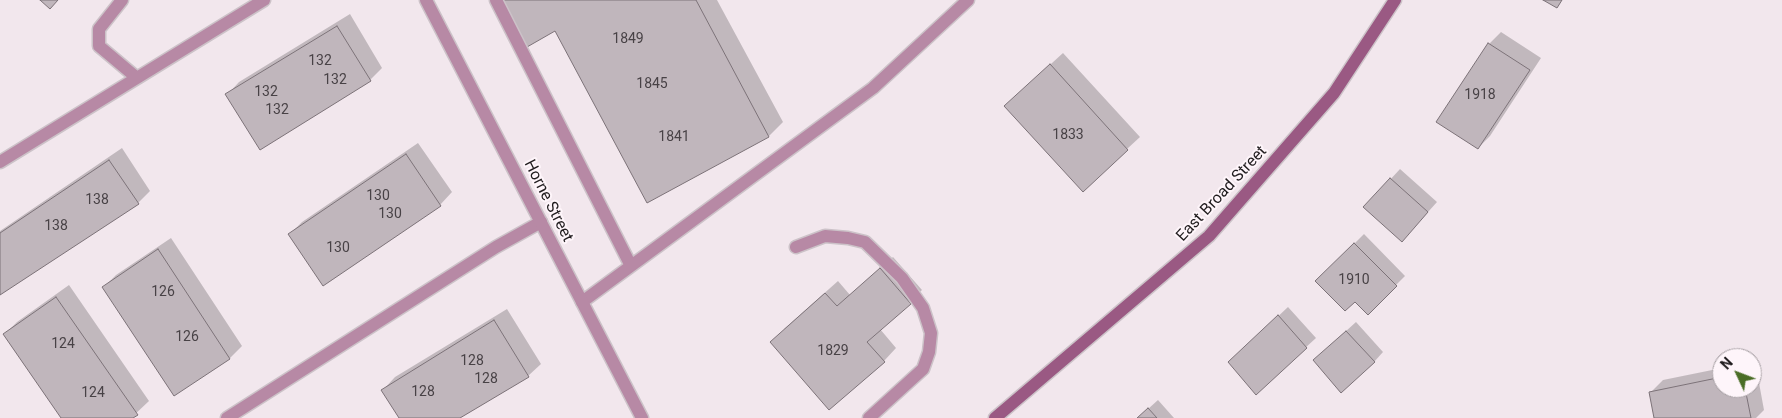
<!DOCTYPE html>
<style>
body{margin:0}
#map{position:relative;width:1782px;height:418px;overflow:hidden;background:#f2e7ed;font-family:Roboto,sans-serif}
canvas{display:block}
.north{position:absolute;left:1712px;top:348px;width:50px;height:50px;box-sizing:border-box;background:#fef5fa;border:1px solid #a59ea2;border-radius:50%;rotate:313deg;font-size:14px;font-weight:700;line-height:20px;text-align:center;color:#201c1e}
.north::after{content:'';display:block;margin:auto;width:18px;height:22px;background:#4a6d26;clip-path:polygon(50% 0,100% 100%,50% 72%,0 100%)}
</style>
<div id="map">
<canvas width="1782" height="418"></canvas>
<div class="north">N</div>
</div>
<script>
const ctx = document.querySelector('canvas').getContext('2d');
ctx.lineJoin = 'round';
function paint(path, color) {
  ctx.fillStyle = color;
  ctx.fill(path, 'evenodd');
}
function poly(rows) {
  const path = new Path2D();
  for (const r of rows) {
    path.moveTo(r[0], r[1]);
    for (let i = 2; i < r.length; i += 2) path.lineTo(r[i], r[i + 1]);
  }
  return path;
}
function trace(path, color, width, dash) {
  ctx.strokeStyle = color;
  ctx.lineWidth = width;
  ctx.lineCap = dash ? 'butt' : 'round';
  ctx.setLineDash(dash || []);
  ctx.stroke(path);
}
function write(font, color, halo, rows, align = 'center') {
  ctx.font = font + ' Roboto,sans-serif';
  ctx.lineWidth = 4;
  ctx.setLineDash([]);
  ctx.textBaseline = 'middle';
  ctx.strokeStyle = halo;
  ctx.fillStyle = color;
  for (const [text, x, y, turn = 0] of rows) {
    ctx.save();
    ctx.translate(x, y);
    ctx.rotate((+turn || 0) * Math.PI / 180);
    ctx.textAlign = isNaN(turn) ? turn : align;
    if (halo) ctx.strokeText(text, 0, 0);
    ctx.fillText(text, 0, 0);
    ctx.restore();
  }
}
const shadow = poly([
 [503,0,717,0,783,122,769,136,556,30],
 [350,14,382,68,370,80,227,95,239,82],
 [1501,32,1541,58,1490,136,1478,148,1489,44],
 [1063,53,1140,137,1127,149,1018,94],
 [418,143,452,192,440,205,290,234,302,222],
 [122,148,150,191,138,203,0,294,0,231],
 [1400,169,1437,202,1411,231,1365,207],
 [1364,234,1405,276,1368,313,1355,300,1317,281],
 [171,238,242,346,230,358,175,394,104,287,116,275],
 [893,257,922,290,880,329,896,348,884,361,784,329,838,281,850,295],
 [69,285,149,401,131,418,63,418,5,334,17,322],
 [1288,307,1316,338,1256,393,1239,353],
 [507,309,541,364,528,376,459,418,400,418,383,390,395,377],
 [1356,322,1383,352,1374,362,1324,351],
 [1755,361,1764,410,1756,418,1656,418,1651,392,1663,380,1722,368,1722,388,1752,388,1752,362],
 [1158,400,1174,418,1138,418]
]);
const building = poly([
 [40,0,58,0,50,9,40,0],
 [502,0,696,0,769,137,647,203,555,31,527,47,502,0],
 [1543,0,1562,0,1557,8,1543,0],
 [337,26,371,81,260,150,225,94,337,26],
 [1488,43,1530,70,1478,149,1436,122,1488,43],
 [1050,64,1128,150,1083,192,1004,106,1050,64],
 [406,154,441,206,323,286,288,234,406,154],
 [109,160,139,204,0,295,0,233,109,160],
 [1390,178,1428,212,1402,242,1363,207,1390,178],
 [1354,243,1397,286,1368,315,1355,302,1345,311,1315,281,1354,243],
 [158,249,230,359,174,396,102,287,158,249],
 [880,268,911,304,867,342,885,362,829,410,770,342,825,293,837,306,880,268],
 [56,297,138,415,133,418,61,418,3,334,56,297],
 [1278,315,1307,348,1256,395,1228,362,1278,315],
 [494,320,529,377,460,418,399,418,381,390,494,320],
 [1346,331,1375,362,1341,393,1313,360,1346,331],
 [1722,377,1722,388,1745,388,1751,418,1654,418,1649,392,1722,377],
 [1148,408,1157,418,1137,418,1148,408]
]);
const service = poly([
 [122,0,99,29,99,46,137,78],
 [496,0,631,266],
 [0,162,264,0],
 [796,247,825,236,848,238,865,242,902,278,923,308,931,333,929,352,923,369,869,418],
 [582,302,873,88,968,0],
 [227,418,496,247,541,222]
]);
const minor = poly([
 [426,0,642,418]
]);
const secondary = poly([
 [995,418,1209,236,1334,93,1395,0]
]);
const numberNames = [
 ["1849",628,39],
 ["132",320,61],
 ["132",335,80],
 ["1845",652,84],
 ["132",266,92],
 ["1918",1480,95],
 ["132",277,110],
 ["1833",1068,135],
 ["1841",674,137],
 ["130",378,196],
 ["138",97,200],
 ["130",390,214],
 ["138",56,226],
 ["130",338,248],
 ["1910",1354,280],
 ["126",163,292],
 ["126",187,337],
 ["124",63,344],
 ["1829",833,351],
 ["128",472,361],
 ["128",486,379],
 ["128",423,392],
 ["124",93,393]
];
const streetNames = [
 ["East Broad Street",1222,194,-47],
 ["Horne Street",548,201,63]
];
paint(shadow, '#0003');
paint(building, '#c0b6bc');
trace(building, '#7c7278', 1);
trace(service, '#ccc2c8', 15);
trace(minor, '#ccc2c8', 15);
trace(secondary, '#ccc2c8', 15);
trace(service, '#b789a5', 12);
trace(minor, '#b789a5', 12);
trace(secondary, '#9a5983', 12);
write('14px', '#484246', null, numberNames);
write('16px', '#201c1e', '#fef5fa', streetNames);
</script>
